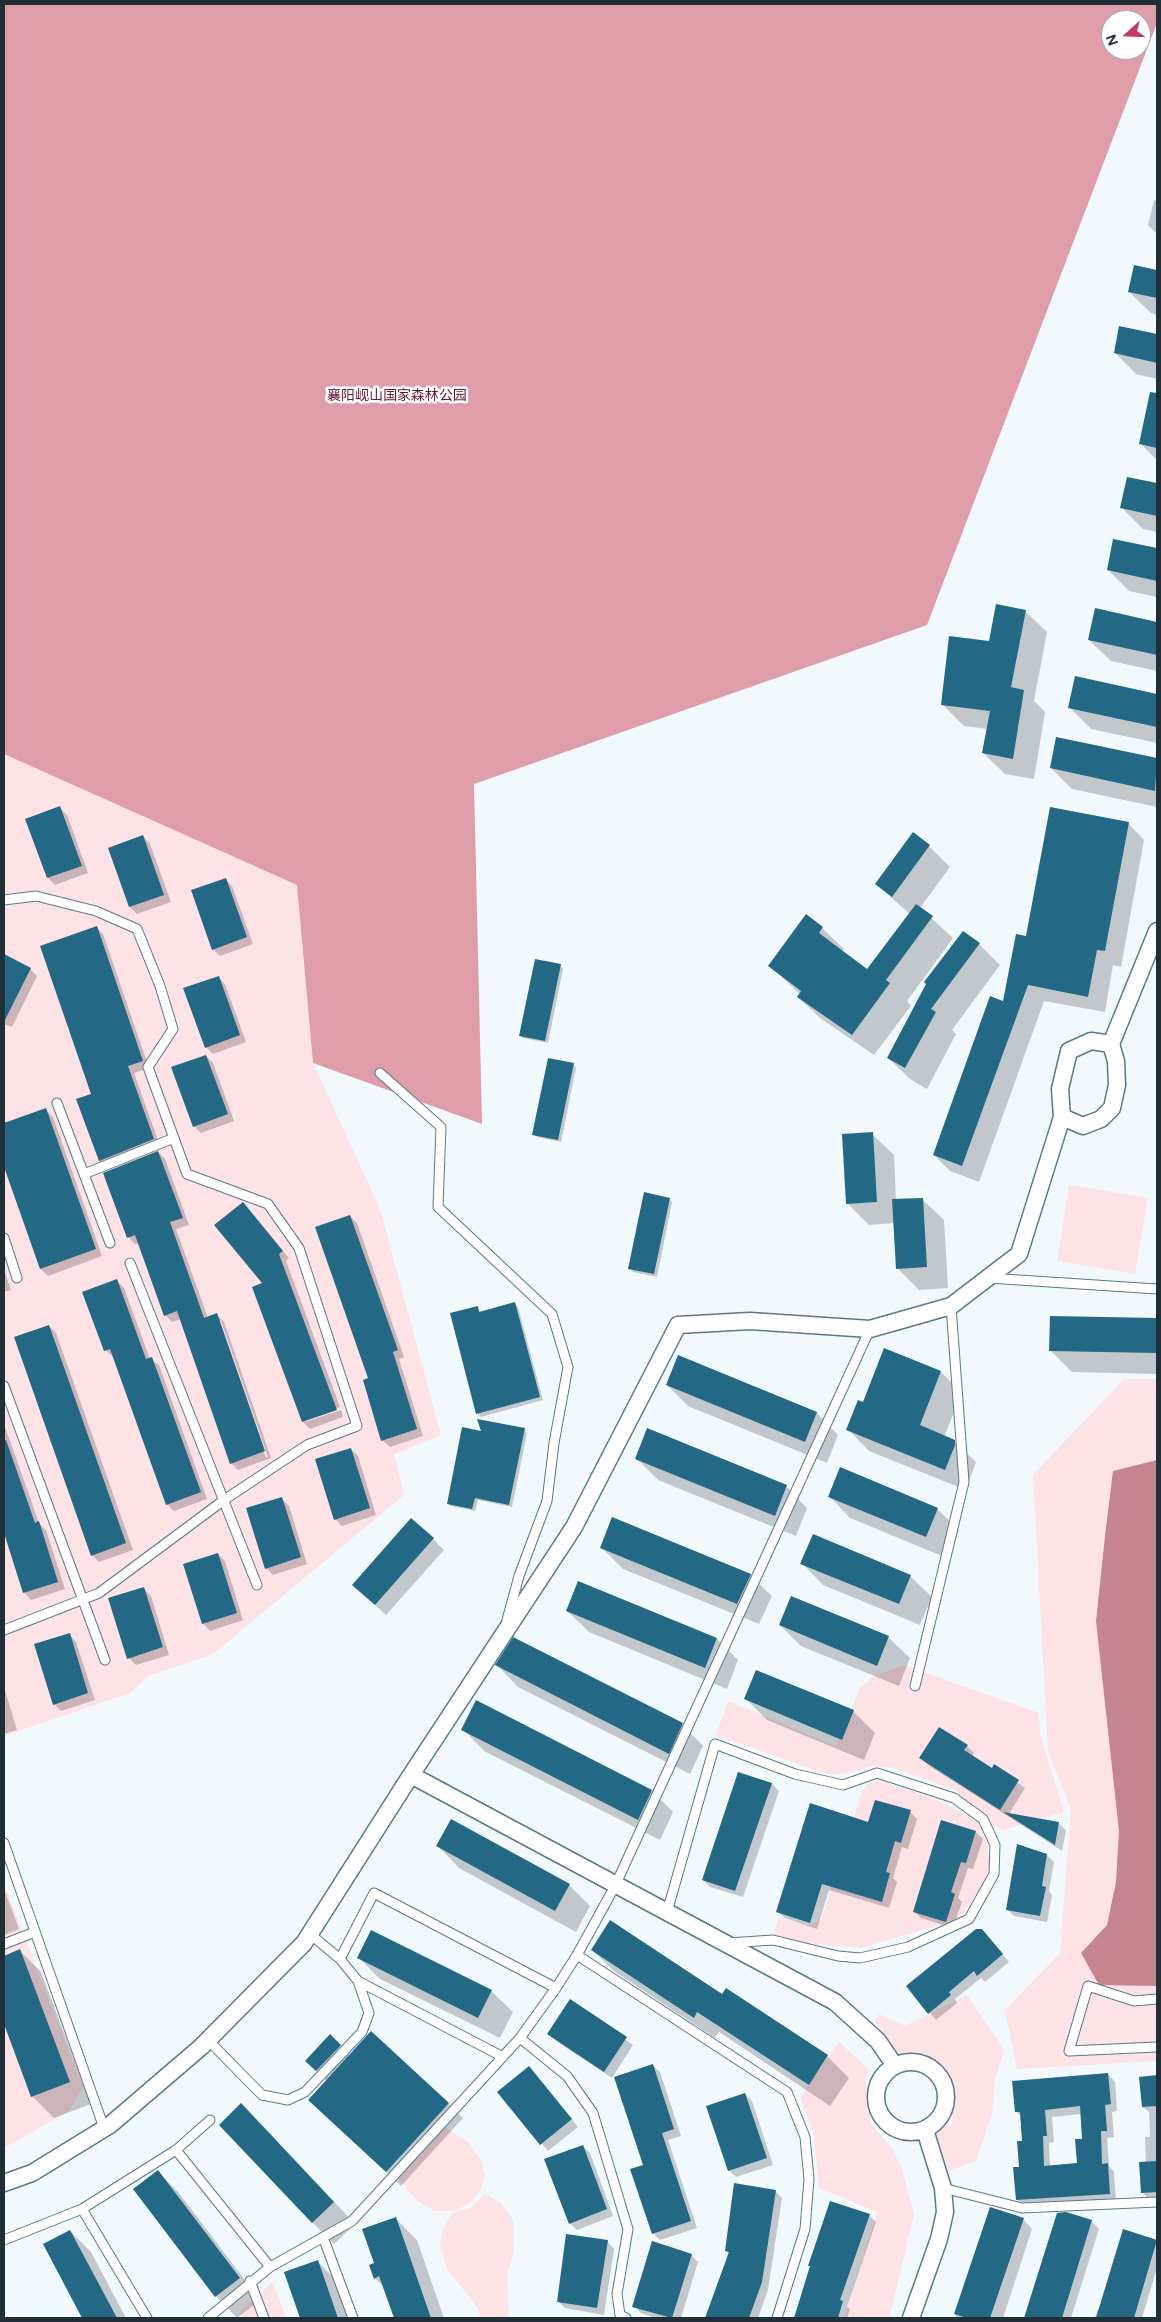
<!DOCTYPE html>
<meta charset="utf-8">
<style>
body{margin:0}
#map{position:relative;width:1161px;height:2322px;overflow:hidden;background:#f2f9fd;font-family:Figtree,sans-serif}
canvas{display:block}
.frame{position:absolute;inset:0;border:5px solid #202f36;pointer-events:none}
.north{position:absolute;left:1101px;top:10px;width:50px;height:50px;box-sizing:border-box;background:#fff;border:1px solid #a6acaf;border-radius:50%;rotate:250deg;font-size:14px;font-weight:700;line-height:20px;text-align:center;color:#202f36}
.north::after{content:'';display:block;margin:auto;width:18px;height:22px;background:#c73863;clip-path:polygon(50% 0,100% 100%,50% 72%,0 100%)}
</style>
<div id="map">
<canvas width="1161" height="2322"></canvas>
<div class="frame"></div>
<div class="north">N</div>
</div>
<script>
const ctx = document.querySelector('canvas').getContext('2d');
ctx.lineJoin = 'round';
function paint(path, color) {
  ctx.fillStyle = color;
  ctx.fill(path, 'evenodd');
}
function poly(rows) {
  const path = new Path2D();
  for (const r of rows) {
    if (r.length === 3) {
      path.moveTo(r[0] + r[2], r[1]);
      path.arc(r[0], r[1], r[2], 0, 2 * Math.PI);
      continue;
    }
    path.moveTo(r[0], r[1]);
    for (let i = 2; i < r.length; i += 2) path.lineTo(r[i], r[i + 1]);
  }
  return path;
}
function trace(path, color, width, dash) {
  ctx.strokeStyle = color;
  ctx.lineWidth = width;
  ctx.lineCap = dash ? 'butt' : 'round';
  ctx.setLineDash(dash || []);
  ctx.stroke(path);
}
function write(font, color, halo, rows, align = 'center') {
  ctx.font = font + ' Figtree,"Noto Sans SC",sans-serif';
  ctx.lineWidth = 5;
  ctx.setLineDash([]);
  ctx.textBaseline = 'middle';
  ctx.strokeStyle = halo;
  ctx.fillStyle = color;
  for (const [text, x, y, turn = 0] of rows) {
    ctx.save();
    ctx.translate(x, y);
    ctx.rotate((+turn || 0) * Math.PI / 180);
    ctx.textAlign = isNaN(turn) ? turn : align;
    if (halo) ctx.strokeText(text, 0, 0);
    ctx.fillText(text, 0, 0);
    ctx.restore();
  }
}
const green = poly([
 [4,754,297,885,313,1063,380,1209,441,1435,394,1454,404,1495,213,1654,148,1676,130,1693,4,1736],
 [1069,1185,1148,1198,1135,1274,1057,1261],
 [1124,1379,1157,1379,1157,2061,1017,2069,1005,2010,1060,1953,1071,1808,1048,1752,1033,1475],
 [903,1665,1039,1713,1040,1734,1064,1812,1003,1830,993,1825,957,1791,894,1768,873,1766,844,1774,826,1774,716,1735,728,1701,836,1746,860,1688,873,1677],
 [880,1780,945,1803,978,1822,988,1845,990,1866,982,1885,960,1919,861,1948,812,1944,774,1935,778,1918,809,1925,821,1920,862,1792,868,1783],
 [4,1883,83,2087,69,2111,4,2148],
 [967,1995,1004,2050,995,2080,992,2114,976,2161,948,2171,935,2131,952,2124,955,2092,934,2059,914,2052,896,2056,875,2022,879,2014,905,2026],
 [839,2042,868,2069,866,2084,871,2124,892,2148,902,2169,914,2215,889,2318,844,2318,877,2212,819,2188,814,2135,800,2098],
 [441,2124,469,2143,481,2160,485,2175,480,2191,470,2203,455,2211,435,2211,417,2201,395,2174],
 [485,2194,501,2203,513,2220,514,2251,507,2275,509,2318,480,2318,478,2308,447,2269,440,2245,443,2229,452,2213,470,2208],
 [273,2282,286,2318,243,2318,240,2311]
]);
const forest = poly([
 [4,4,1157,4,1157,23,927,625,474,784,482,1124,313,1063,297,885,4,754],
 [1111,20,1141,20,1141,50,1111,50]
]);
const water = poly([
 [1157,1460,1157,1986,1099,1985,1081,1953,1107,1925,1116,1882,1119,1831,1096,1621,1105,1536,1113,1471]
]);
const shadow = poly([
 [1154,200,1157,201,1157,234,1148,225],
 [1135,266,1157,272,1157,315,1151,313,1129,292],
 [1120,327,1157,335,1157,379,1136,374,1115,353],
 [1147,414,1157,417,1157,460,1141,444],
 [1128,478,1157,485,1157,532,1143,529,1122,508],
 [1114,540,1157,549,1157,597,1129,591,1108,570],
 [1096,610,1157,623,1157,671,1111,661,1089,640],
 [1025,611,1047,632,1034,701,1045,712,1034,779,1005,774,983,753,988,729,964,726,943,705,990,642],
 [1076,678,1157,695,1157,743,1091,729,1069,707],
 [1057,738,1157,760,1157,807,1072,789,1051,768],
 [60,808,67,815,88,873,55,885,48,878],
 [1128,823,1144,840,1121,967,1113,965,1105,1012,1044,1001,979,1182,950,1171,934,1155,1004,1002,1027,938],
 [143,836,150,844,171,902,137,914,130,907,109,849],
 [929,846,950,867,920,908,953,938,907,1001,911,1006,874,1055,820,1018,798,997,800,994,770,966,822,928,844,949,842,952,868,971,910,914,876,884],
 [225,879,232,886,253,944,220,956,213,949],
 [96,927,103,934,149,1068,134,1073,160,1146,107,1168,100,1161,78,1100,93,1095],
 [979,944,1000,965,952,1030,956,1034,927,1089,910,1079,888,1058],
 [4,955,30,969,37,976,12,1027,4,1024],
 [560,965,563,969,548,1043,523,1038,520,1035],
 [218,977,225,984,246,1042,213,1054,206,1047],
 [206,1056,213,1063,234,1121,201,1133,194,1126],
 [573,1064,576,1068,561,1142,537,1137,534,1134],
 [46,1110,53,1117,102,1256,48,1276,41,1269,4,1164,4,1125],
 [872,1134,894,1155,896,1200,922,1199,944,1220,948,1288,919,1290,898,1269,895,1223,869,1225,847,1203],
 [158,1152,165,1159,189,1225,176,1229,208,1318,217,1315,224,1322,271,1458,238,1470,231,1463,181,1319,172,1322,165,1315,139,1243,135,1244,128,1237],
 [219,1321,221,1321,268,1457,266,1458],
 [669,1199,672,1202,657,1277,633,1272,630,1268],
 [243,1203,289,1258,286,1261,340,1407,305,1420,305,1422,341,1410,343,1417,310,1429,303,1422],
 [350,1216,357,1223,404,1357,399,1359,423,1436,390,1447,382,1440,370,1379],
 [4,1270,11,1290,4,1292],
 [117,1281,124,1288,150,1359,159,1365,207,1499,174,1511,167,1504,114,1357,105,1350],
 [515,1304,518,1307,543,1400,481,1417,477,1413,477,1307,481,1313],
 [1051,1317,1157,1320,1157,1374,1072,1372,1050,1350],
 [49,1326,56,1333,133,1550,99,1562,92,1555],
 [678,1357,817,1413,838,1435,827,1463,688,1406,667,1385],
 [941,1372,962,1393,944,1437,954,1441,976,1462,966,1490,869,1451,848,1429,864,1404],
 [4,1424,39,1523,46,1530,65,1589,31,1600,24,1592,4,1529],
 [524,1429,527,1433,512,1507,478,1500,475,1511,451,1506,448,1503,482,1432],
 [351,1449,358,1456,376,1515,342,1526,335,1519],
 [636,1458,786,1486,807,1508,796,1536,658,1480],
 [829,1496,937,1509,959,1530,947,1558,850,1518],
 [282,1499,289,1506,307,1564,273,1575,266,1568],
 [433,1539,444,1550,386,1615,353,1585],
 [601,1547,750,1575,772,1596,759,1624,623,1569],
 [218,1554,225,1561,243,1620,210,1631,203,1623],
 [802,1563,910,1576,932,1597,920,1625,823,1585],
 [578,1583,717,1639,738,1660,727,1689,589,1632,567,1611],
 [144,1589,151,1596,169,1655,136,1665,129,1658],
 [780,1625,888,1637,910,1658,899,1686,801,1646],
 [69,1634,76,1642,95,1700,61,1711,54,1704],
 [497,1665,682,1724,703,1746,690,1774,518,1687],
 [4,1687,17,1730,4,1734],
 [746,1699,853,1711,875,1733,864,1760,767,1720],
 [463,1729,652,1791,673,1812,660,1840,484,1751],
 [967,1746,974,1753,972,1757,992,1770,994,1766,1025,1788,1009,1814,1058,1823,1066,1830,1062,1851,928,1765,921,1758],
 [739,1774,772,1784,779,1791,743,1897,710,1887,703,1880],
 [910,1812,917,1819,908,1849,902,1847,893,1878,897,1882,889,1908,829,1890,817,1929,785,1918,778,1911,869,1824],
 [942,1821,976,1832,983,1839,973,1869,968,1868,958,1898,962,1902,953,1928,921,1918,914,1911],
 [438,1846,569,1885,590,1906,576,1932,459,1868],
 [1047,1855,1054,1862,1049,1891,1052,1895,1047,1922,1014,1916,1007,1909],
 [4,1889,19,1929,4,1935],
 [982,1930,1009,1962,985,1982,981,1978,955,1999,957,2003,936,2020,908,1987],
 [592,1950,722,1995,726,1990,827,2056,849,2078,830,2106,719,2032,715,2038,614,1971],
 [20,1951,41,1972,91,2104,54,2118,32,2096,4,2020,4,1957],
 [359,1958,491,1991,513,2012,500,2038,380,1979],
 [570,2001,633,2045,612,2078,556,2041,549,2034],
 [330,2036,350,2055,448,2103,463,2118,401,2186,309,2100,327,2081,307,2061],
 [652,2065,660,2072,681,2136,668,2140,697,2228,660,2240,653,2233,644,2165],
 [1108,2074,1115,2082,1117,2111,1112,2112,1114,2137,1107,2138,1109,2166,1114,2172,1116,2201,1024,2206,1017,2199,1023,2142,1021,2117,1016,2111],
 [1081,2114,1084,2140,1078,2164,1050,2166,1049,2143,1054,2142,1052,2117],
 [536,2075,578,2127,548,2151,499,2092],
 [1157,2076,1157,2199,1150,2200,1143,2193,1146,2163,1145,2137,1150,2137,1149,2112,1143,2107,1141,2078],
 [745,2094,752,2101,773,2165,736,2177,729,2170],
 [263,2126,355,2224,334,2244,312,2222],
 [583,2146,590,2153,613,2216,577,2230,570,2223],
 [158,2172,179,2193,260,2300,237,2318,216,2296],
 [775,2191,782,2198,768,2290,758,2318,707,2318,729,2254,726,2251],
 [831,2202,869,2215,876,2222,847,2307,850,2309,847,2318,795,2318],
 [991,2209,1023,2219,1032,2229,1003,2318,955,2318],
 [1058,2214,1066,2214,1092,2222,1099,2229,1071,2318,1026,2318],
 [396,2219,417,2240,444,2318,395,2318,385,2288,375,2278,376,2264],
 [70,2231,91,2252,126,2318,83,2318,44,2245],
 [607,2241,614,2249,604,2315,565,2308,558,2301],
 [1157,2241,1157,2268,1142,2318,1095,2318,1097,2311],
 [691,2255,698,2262,681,2318,656,2318,641,2313,634,2306],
 [318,2262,339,2283,351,2318,302,2318,286,2273]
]);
const building = poly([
 [1134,265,1157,270,1157,298,1128,292],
 [1119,326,1157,334,1157,363,1114,353],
 [1150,392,1157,393,1157,448,1139,444],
 [1127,477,1157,483,1157,516,1120,508],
 [1113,539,1157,548,1157,581,1107,570],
 [996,604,1026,610,1011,687,1024,690,1013,759,982,753,990,711,941,705,949,636,989,641],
 [1095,608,1157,622,1157,655,1088,640],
 [1075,676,1157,694,1157,727,1068,708],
 [1056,737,1157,758,1155,791,1050,768],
 [60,806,82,866,47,878,25,819],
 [1050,807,1129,822,1105,951,1097,950,1088,997,1028,985,962,1166,933,1155,990,996,1003,1001,1016,934,1026,936],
 [913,832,930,845,892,897,875,884],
 [143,835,164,895,129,907,108,848],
 [226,878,247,937,212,950,191,890],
 [916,904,933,916,886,980,890,983,852,1035,797,997,801,991,768,966,806,914,823,927,819,933,867,969],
 [97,926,143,1061,128,1066,154,1139,99,1161,76,1099,91,1094,40,946],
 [963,931,980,943,931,1009,936,1012,905,1068,887,1058,926,984,924,982],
 [4,954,31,968,4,1022],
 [535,959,561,964,545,1041,519,1036],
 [219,976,240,1035,205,1048,183,988],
 [206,1055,228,1114,193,1127,171,1067],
 [548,1058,574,1063,558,1140,532,1135],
 [46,1108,96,1249,40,1269,4,1167,4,1123],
 [873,1132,877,1202,846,1204,842,1134],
 [158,1151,183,1218,170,1222,204,1318,217,1313,265,1451,230,1464,177,1311,164,1316,135,1235,127,1238,103,1173],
 [644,1192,670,1198,654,1274,628,1269],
 [923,1198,927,1267,896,1269,892,1199],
 [243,1202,283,1251,279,1254,337,1410,302,1422,252,1287,262,1283,214,1225],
 [350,1215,398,1350,393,1352,417,1429,381,1441,363,1380,368,1378,315,1227],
 [117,1279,146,1359,152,1357,201,1492,166,1505,110,1349,104,1351,82,1292],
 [515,1302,540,1397,476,1414,450,1313,478,1306,479,1312],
 [1050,1316,1157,1318,1157,1353,1049,1351],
 [49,1325,126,1543,91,1556,14,1337],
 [884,1348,941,1371,920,1425,955,1440,955,1445,945,1470,846,1430,858,1400,863,1402],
 [678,1355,817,1412,805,1442,666,1385],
 [477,1419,525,1428,509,1505,475,1498,472,1509,447,1504,462,1427,481,1431],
 [647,1428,787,1485,775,1516,635,1459],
 [6,1440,35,1523,39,1521,58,1582,23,1593,4,1533,4,1441],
 [351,1448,370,1508,334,1520,315,1459],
 [840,1467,938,1508,926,1537,828,1497],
 [282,1497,301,1557,265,1569,246,1508],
 [612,1517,751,1574,737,1604,600,1548],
 [411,1518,434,1538,375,1605,352,1585],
 [813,1534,911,1575,899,1604,800,1564],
 [218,1553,237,1613,202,1624,183,1564],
 [578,1581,717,1638,705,1668,566,1611],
 [144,1587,163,1647,127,1659,108,1598],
 [791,1596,889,1636,877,1666,779,1625],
 [70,1633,88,1693,53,1705,34,1644],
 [513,1637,683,1723,669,1754,495,1665],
 [756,1670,854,1710,842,1740,744,1699],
 [476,1700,652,1790,638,1820,461,1730],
 [939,1727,968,1745,964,1750,992,1768,994,1764,1019,1780,1000,1810,919,1758],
 [738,1772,772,1783,735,1891,702,1880],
 [875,1800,911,1810,901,1843,895,1841,886,1872,890,1873,882,1902,822,1884,810,1923,776,1912,810,1803,868,1822],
 [1003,1812,1059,1822,1055,1845],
 [451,1819,570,1884,555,1911,436,1846],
 [941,1820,976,1831,966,1863,961,1862,951,1892,955,1894,946,1922,913,1912],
 [1017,1844,1047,1854,1042,1886,1046,1887,1040,1916,1006,1910],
 [610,1920,722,1994,726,1988,828,2055,809,2085,697,2012,694,2018,591,1950],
 [976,1929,982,1929,1003,1954,977,1976,974,1971,949,1992,951,1995,928,2014,906,1986],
 [371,1930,492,1990,478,2018,357,1958],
 [20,1949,70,2082,31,2097,4,2024,4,1956],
 [570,1999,627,2037,604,2072,547,2034],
 [371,2031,449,2103,386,2172,308,2100],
 [330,2034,341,2045,316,2071,305,2061],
 [653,2064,674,2129,662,2133,691,2221,652,2234,630,2169,643,2165,614,2077],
 [529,2066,572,2119,540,2145,497,2092],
 [1108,2073,1111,2104,1105,2105,1107,2131,1101,2131,1102,2164,1108,2163,1110,2194,1016,2200,1013,2167,1019,2167,1017,2141,1022,2141,1020,2112,1015,2112,1012,2081],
 [1080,2106,1082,2139,1075,2139,1077,2163,1044,2166,1043,2136,1047,2136,1045,2110],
 [1157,2075,1157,2106,1142,2107,1139,2077],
 [745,2093,767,2158,728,2171,706,2106],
 [241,2103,334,2202,312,2223,219,2125],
 [583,2145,607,2209,569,2224,544,2159],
 [1157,2161,1157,2192,1141,2193,1139,2162],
 [158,2170,240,2278,215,2297,133,2189],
 [734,2183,776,2190,762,2282,749,2318,705,2318,729,2252,725,2251],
 [830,2201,870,2214,840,2300,843,2301,838,2318,794,2318,810,2266,808,2266],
 [990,2207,1024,2218,990,2318,967,2318,954,2314],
 [1066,2212,1092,2220,1062,2318,1024,2318,1057,2213],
 [396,2217,431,2318,394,2318,379,2276,374,2279,369,2265,374,2263,362,2229],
 [1123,2229,1157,2240,1134,2318,1096,2318],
 [70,2230,117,2318,82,2318,43,2244],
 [566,2234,608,2240,597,2308,557,2302],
 [652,2241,692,2254,672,2318,632,2307],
 [318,2260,338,2318,300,2318,284,2272]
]);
const lane = poly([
 [4,900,36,896,96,911,137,929,160,986,173,1029,148,1067,187,1174,268,1204,299,1248,357,1426,307,1445,224,1500,99,1593,4,1630],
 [380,1073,441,1127,438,1207,552,1314,568,1367,554,1443,547,1501,519,1576,507,1620],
 [57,1103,110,1243],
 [84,1174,174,1138],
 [4,1238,17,1278],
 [130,1263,257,1585],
 [988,1278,1157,1289],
 [4,1386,105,1660],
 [915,1686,964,1482,951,1306],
 [4,1843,104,2128],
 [667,1912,715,1744,795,1774,843,1785,877,1773,954,1798,983,1819,995,1845,994,1874,969,1919,908,1947,860,1958,838,1956,773,1940,728,1943],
 [310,1934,340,1959],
 [4,1944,35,1932],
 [577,1955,615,1886,870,1329],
 [1157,1999,1134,2001,1088,1986,1069,2051,1157,2047],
 [520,2038,567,2076,593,2113,628,2229,617,2294,620,2315,626,2318],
 [208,2040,262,2095,288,2100,305,2092,362,2032,369,2013,358,1981],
 [503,2057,358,1981,340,1959,374,1893,556,1988],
 [176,2150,270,2267,352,2221,520,2038,556,1988,577,1955,787,2092,805,2137,809,2179,805,2229,777,2318],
 [943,2188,1022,2208,1157,2202],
 [82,2209,147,2318],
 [323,2237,353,2318],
 [4,2240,82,2209,176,2150,210,2120],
 [250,2281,264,2318],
 [208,2318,270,2267]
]);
const street = poly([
 [1091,1041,1111,1044,1116,1061,1117,1085,1112,1108,1101,1119,1083,1126,1062,1117,1060,1089,1069,1051,1091,1041],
 [1111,1044,1157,931],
 [411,1775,835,2002,878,2041,895,2066],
 [911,2097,35],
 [4,2183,32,2173,110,2125,201,2047,304,1943,411,1775,574,1527,678,1325,750,1321,870,1329,951,1306,1019,1254,1062,1117],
 [911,2318,939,2239,945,2212,943,2188,925,2130]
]);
const parkNames = [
 ["襄阳岘山国家森林公园",397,396]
];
paint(green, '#fde2e6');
paint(forest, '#df9da9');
paint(water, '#c58490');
paint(shadow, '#0003');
paint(building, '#236884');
trace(lane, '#577a8b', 11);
trace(street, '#577a8b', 19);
trace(lane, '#fff', 9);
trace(street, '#fff', 16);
write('14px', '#65182f', '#fff', parkNames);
</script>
